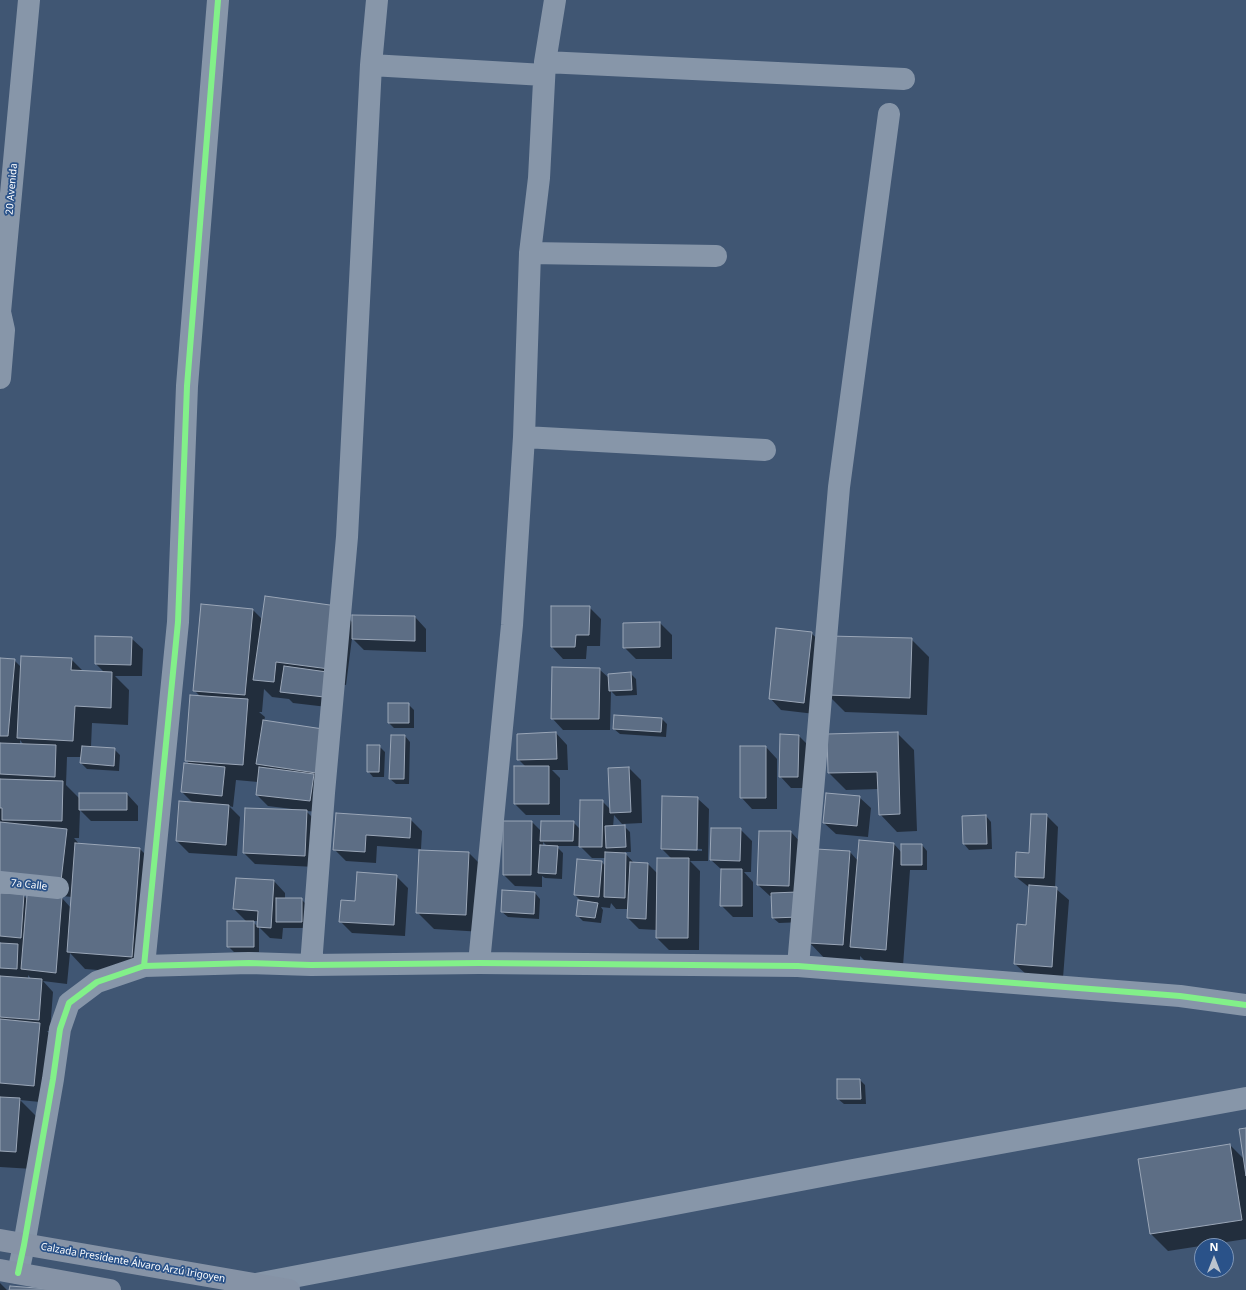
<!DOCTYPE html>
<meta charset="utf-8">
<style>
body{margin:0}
#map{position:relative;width:1246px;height:1290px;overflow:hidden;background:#405673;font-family:"Noto Sans",sans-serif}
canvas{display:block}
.north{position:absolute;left:1194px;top:1238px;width:40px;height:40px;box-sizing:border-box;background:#2a5289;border:1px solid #7f97b8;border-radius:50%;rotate:0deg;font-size:11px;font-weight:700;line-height:16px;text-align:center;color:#fff}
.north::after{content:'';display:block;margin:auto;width:14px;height:18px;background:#bcc4ce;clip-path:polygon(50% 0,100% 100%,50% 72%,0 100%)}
</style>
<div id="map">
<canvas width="1246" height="1290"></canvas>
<div class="north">N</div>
</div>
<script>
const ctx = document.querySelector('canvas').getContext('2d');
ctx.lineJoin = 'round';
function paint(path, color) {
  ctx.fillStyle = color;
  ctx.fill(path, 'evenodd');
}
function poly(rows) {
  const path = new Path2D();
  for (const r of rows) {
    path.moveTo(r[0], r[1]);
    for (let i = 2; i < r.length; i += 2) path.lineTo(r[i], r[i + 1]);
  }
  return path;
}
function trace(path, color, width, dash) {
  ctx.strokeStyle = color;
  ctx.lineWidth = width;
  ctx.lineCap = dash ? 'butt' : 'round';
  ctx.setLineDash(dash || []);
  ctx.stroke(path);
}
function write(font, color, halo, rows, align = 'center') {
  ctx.font = font + ' "Noto Sans",sans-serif';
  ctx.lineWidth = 3.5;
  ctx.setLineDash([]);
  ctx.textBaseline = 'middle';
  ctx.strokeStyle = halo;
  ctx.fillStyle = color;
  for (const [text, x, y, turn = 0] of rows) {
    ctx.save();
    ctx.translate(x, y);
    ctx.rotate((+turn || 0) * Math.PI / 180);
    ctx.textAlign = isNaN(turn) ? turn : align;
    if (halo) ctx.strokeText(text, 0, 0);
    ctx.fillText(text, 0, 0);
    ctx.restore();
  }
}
const shadow = poly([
 [337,607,353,623,415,617,426,629,426,652,364,650,352,638,346,685,338,684,336,708,293,703,289,699,272,697,264,689,262,712,259,712,265,717,264,721,323,730,322,812,306,811,318,823,316,867,255,864,244,853,292,811,292,809,268,806,257,795,258,782,236,780,233,807,229,806,240,817,237,856,189,853,177,841,193,803,182,792,190,765,186,760,201,697,194,690,253,610,263,620],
 [552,607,589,607,601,619,600,646,587,646,586,659,563,659,552,647],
 [660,623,672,635,672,659,636,659,624,647,624,624],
 [811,633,823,644,815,714,781,710,770,698],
 [131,638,143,649,142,676,115,676,129,690,128,725,92,723,91,747,114,749,120,755,119,771,87,769,81,763,82,757,67,757,66,785,80,799,127,794,138,806,138,821,91,821,80,810,79,838,74,838,80,845,140,849,157,866,149,974,85,969,70,953,67,984,43,981,53,992,50,1031,47,1031,57,1041,50,1103,20,1100,36,1116,33,1169,0,1167,0,944,2,944,0,942,0,894,23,895,28,900,62,898,71,908,72,897,12,891,0,879,0,659,14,660,21,667,71,659,84,672,105,673,96,664],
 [20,740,24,745,20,744],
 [28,975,32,980,28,979],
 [911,639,929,657,927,715,845,712,828,695],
 [599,669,610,679,630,673,636,679,637,695,616,696,611,691,610,730,563,730,552,718],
 [408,704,414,710,414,728,394,728,389,723],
 [662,719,667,724,666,737,620,734,614,729],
 [556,733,567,745,568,770,552,770,560,778,560,815,526,815,515,804,526,767,518,759],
 [897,733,914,750,917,831,897,832,880,814,879,789,846,790,829,773],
 [405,736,410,742,409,784,396,784,390,779],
 [799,736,810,747,809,788,791,788,780,776],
 [379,746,385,752,384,777,373,777,368,771],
 [766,747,777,759,777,809,752,809,741,797],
 [629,768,641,780,642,823,622,824,614,815,613,827,624,826,630,832,631,852,624,852,634,863,648,864,658,874,672,859,662,849,697,798,709,809,708,861,690,861,700,871,699,950,669,950,657,938,657,930,639,929,628,918,628,909,616,909,611,903,610,908,601,907,603,910,601,923,583,921,577,915,582,902,575,895,602,862,605,866,606,858,592,858,580,846,556,846,563,853,562,879,545,878,542,876,542,887,515,886,504,875,532,822,542,832,573,822,580,829,602,801,611,810],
 [543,842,548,847,543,846],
 [672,848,702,849,702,851,672,850],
 [859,797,871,808,868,837,836,834,824,823],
 [337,814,410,819,422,831,421,849,377,846,376,863,346,861,334,849],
 [1046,815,1058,827,1055,888,1069,900,1063,978,1027,975,1015,964,1027,926,1030,888,1016,877,1030,854],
 [986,816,991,822,992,849,969,850,964,844,963,817],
 [740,829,752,841,751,872,744,872,753,882,753,917,733,917,721,905,722,870,711,860],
 [791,832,802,844,804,922,779,923,773,918,772,896,770,896,758,885],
 [894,844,902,853,922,845,927,851,927,870,910,870,903,966,868,964,860,956,860,962,826,960,809,942,850,852,858,861],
 [469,853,486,870,483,932,434,929,417,912],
 [396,876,408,888,405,936,352,933,340,921,355,902],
 [237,879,274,881,285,893,285,899,301,899,307,905,307,928,283,928,282,939,270,938,259,927,259,952,234,952,228,946,247,922,234,909],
 [252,921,258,921,258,927],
 [503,891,535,893,540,899,539,919,508,917,502,912],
 [860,1080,865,1085,866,1104,844,1104,838,1099],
 [1246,1129,1246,1239,1168,1251,1151,1234,1230,1145,1245,1160],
 [0,1283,7,1290,0,1290]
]);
const building = poly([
 [265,596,337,606,329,669,276,662,274,682,253,680,265,596],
 [201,604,253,609,245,695,193,691,201,604],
 [551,606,590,606,589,635,576,635,575,647,551,647,551,606],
 [352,615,415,616,415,641,352,639,352,615],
 [660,622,660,647,623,648,623,623,660,622],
 [776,628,812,632,804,703,769,699,776,628],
 [95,636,132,637,131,665,95,664,95,636],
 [829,636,912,638,910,698,827,695,829,636],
 [21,656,72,658,71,670,112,672,111,708,75,706,73,741,17,738,21,656],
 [0,658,15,659,8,736,0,736,0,658],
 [284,666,327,672,324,697,280,692,284,666],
 [552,667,600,668,599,719,551,719,552,667],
 [631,672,632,690,609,691,608,674,631,672],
 [190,695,248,699,243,765,185,761,190,695],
 [388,703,409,703,409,723,388,723,388,703],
 [614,715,662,718,661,732,613,729,614,715],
 [263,720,323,729,316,773,256,764,263,720],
 [556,732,557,759,517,760,517,734,556,732],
 [898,732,900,814,879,815,877,772,828,773,827,734,898,732],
 [780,734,799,735,798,777,779,777,780,734],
 [391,735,405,735,404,779,389,779,391,735],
 [0,743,56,745,55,777,0,774,0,743],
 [367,745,380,745,379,772,367,772,367,745],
 [82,746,115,748,114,766,80,763,82,746],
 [740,746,766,746,766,798,740,798,740,746],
 [184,763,225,767,222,796,181,792,184,763],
 [514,766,549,766,549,804,514,804,514,766],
 [259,767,314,774,310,801,256,795,259,767],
 [629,767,631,812,610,813,608,768,629,767],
 [0,779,63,781,62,821,2,820,2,808,0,808,0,779],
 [79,793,127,793,127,810,79,810,79,793],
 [826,793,860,796,857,826,823,823,826,793],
 [662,796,698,797,697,850,661,849,662,796],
 [580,800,603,800,602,847,579,847,580,800],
 [179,801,229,805,226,845,176,841,179,801],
 [245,808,307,810,305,856,243,853,245,808],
 [336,813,411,818,410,838,366,835,365,852,333,850,336,813],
 [1031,814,1047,814,1044,878,1015,877,1016,852,1029,853,1031,814],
 [986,815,987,844,963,844,962,816,986,815],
 [503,821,532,821,531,875,503,875,503,821],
 [541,821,574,821,573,841,540,841,541,821],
 [0,822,67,829,61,881,0,875,0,822],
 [625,825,626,847,606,848,605,826,625,825],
 [711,828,741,828,740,861,710,860,711,828],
 [759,831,791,831,789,886,757,885,759,831],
 [859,840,894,843,886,950,850,947,859,840],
 [75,843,140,848,132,957,67,952,75,843],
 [901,844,922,844,922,865,901,865,901,844],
 [540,845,558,846,556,874,538,873,540,845],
 [816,849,850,851,843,945,808,943,816,849],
 [419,850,469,852,466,915,416,913,419,850],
 [605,852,626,853,625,898,604,897,605,852],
 [657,858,689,858,688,938,656,938,657,858],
 [577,859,602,861,599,897,574,895,577,859],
 [630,862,648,863,646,919,627,918,630,862],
 [721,869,742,869,742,906,720,906,721,869],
 [357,872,397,875,394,925,339,922,341,900,355,901,357,872],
 [236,878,274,880,271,928,257,927,258,911,233,909,236,878],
 [1029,885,1057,887,1052,967,1014,964,1017,924,1026,925,1029,885],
 [502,890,535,892,534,914,501,912,502,890],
 [798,892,799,917,772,918,771,893,798,892],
 [0,893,24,894,21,938,0,936,0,893],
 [27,895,62,897,56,973,21,969,27,895],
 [276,898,302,898,302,922,276,922,276,898],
 [578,900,598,903,595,918,576,916,578,900],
 [227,921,254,921,254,947,227,947,227,921],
 [0,943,18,944,17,969,0,968,0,943],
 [0,976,42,979,39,1020,0,1017,0,976],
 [0,1019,40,1023,34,1086,0,1083,0,1019],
 [837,1079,860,1079,861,1099,837,1099,837,1079],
 [0,1097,20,1098,16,1152,0,1151,0,1097],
 [1246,1128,1246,1176,1239,1129,1246,1128],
 [1230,1144,1242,1220,1150,1234,1138,1159,1230,1144],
 [10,1286,49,1289,49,1290,9,1290,10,1286]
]);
const minor = poly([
 [545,62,904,79],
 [371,65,544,75],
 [530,253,716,256],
 [0,378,4,330,0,312,29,0],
 [524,437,765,450],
 [0,882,58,888],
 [479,963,512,625,524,437,530,253,539,178,545,62,555,0],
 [311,965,324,793,347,537,371,65,377,0],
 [144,966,178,622,187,386,218,0],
 [798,966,839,487,889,114],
 [18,1273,24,1245,53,1079,60,1029,69,1003,97,982,144,966,249,963,311,965,479,963,798,966,1180,996,1246,1005],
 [256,1284,853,1170,1246,1098]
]);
const major = poly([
 [0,1240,289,1290],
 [0,1270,110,1290]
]);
const cycleway = poly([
 [144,966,178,622,187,386,218,0],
 [18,1273,24,1245,53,1079,60,1029,69,1003,97,982,144,966,249,963,311,965,479,963,798,966,1180,996,1246,1005]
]);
const streetNames = [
 ["20 Avenida",12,189,-85],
 ["7a Calle",29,885,6],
 ["Calzada Presidente Álvaro Arzú Irigoyen",133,1263,10]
];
paint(shadow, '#0007');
paint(building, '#5d6e85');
trace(building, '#9aa6b7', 1);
trace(minor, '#8796a9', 22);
trace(major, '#8693a6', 22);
trace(cycleway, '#82f089', 6);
write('10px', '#fff', '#2a5289', streetNames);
</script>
